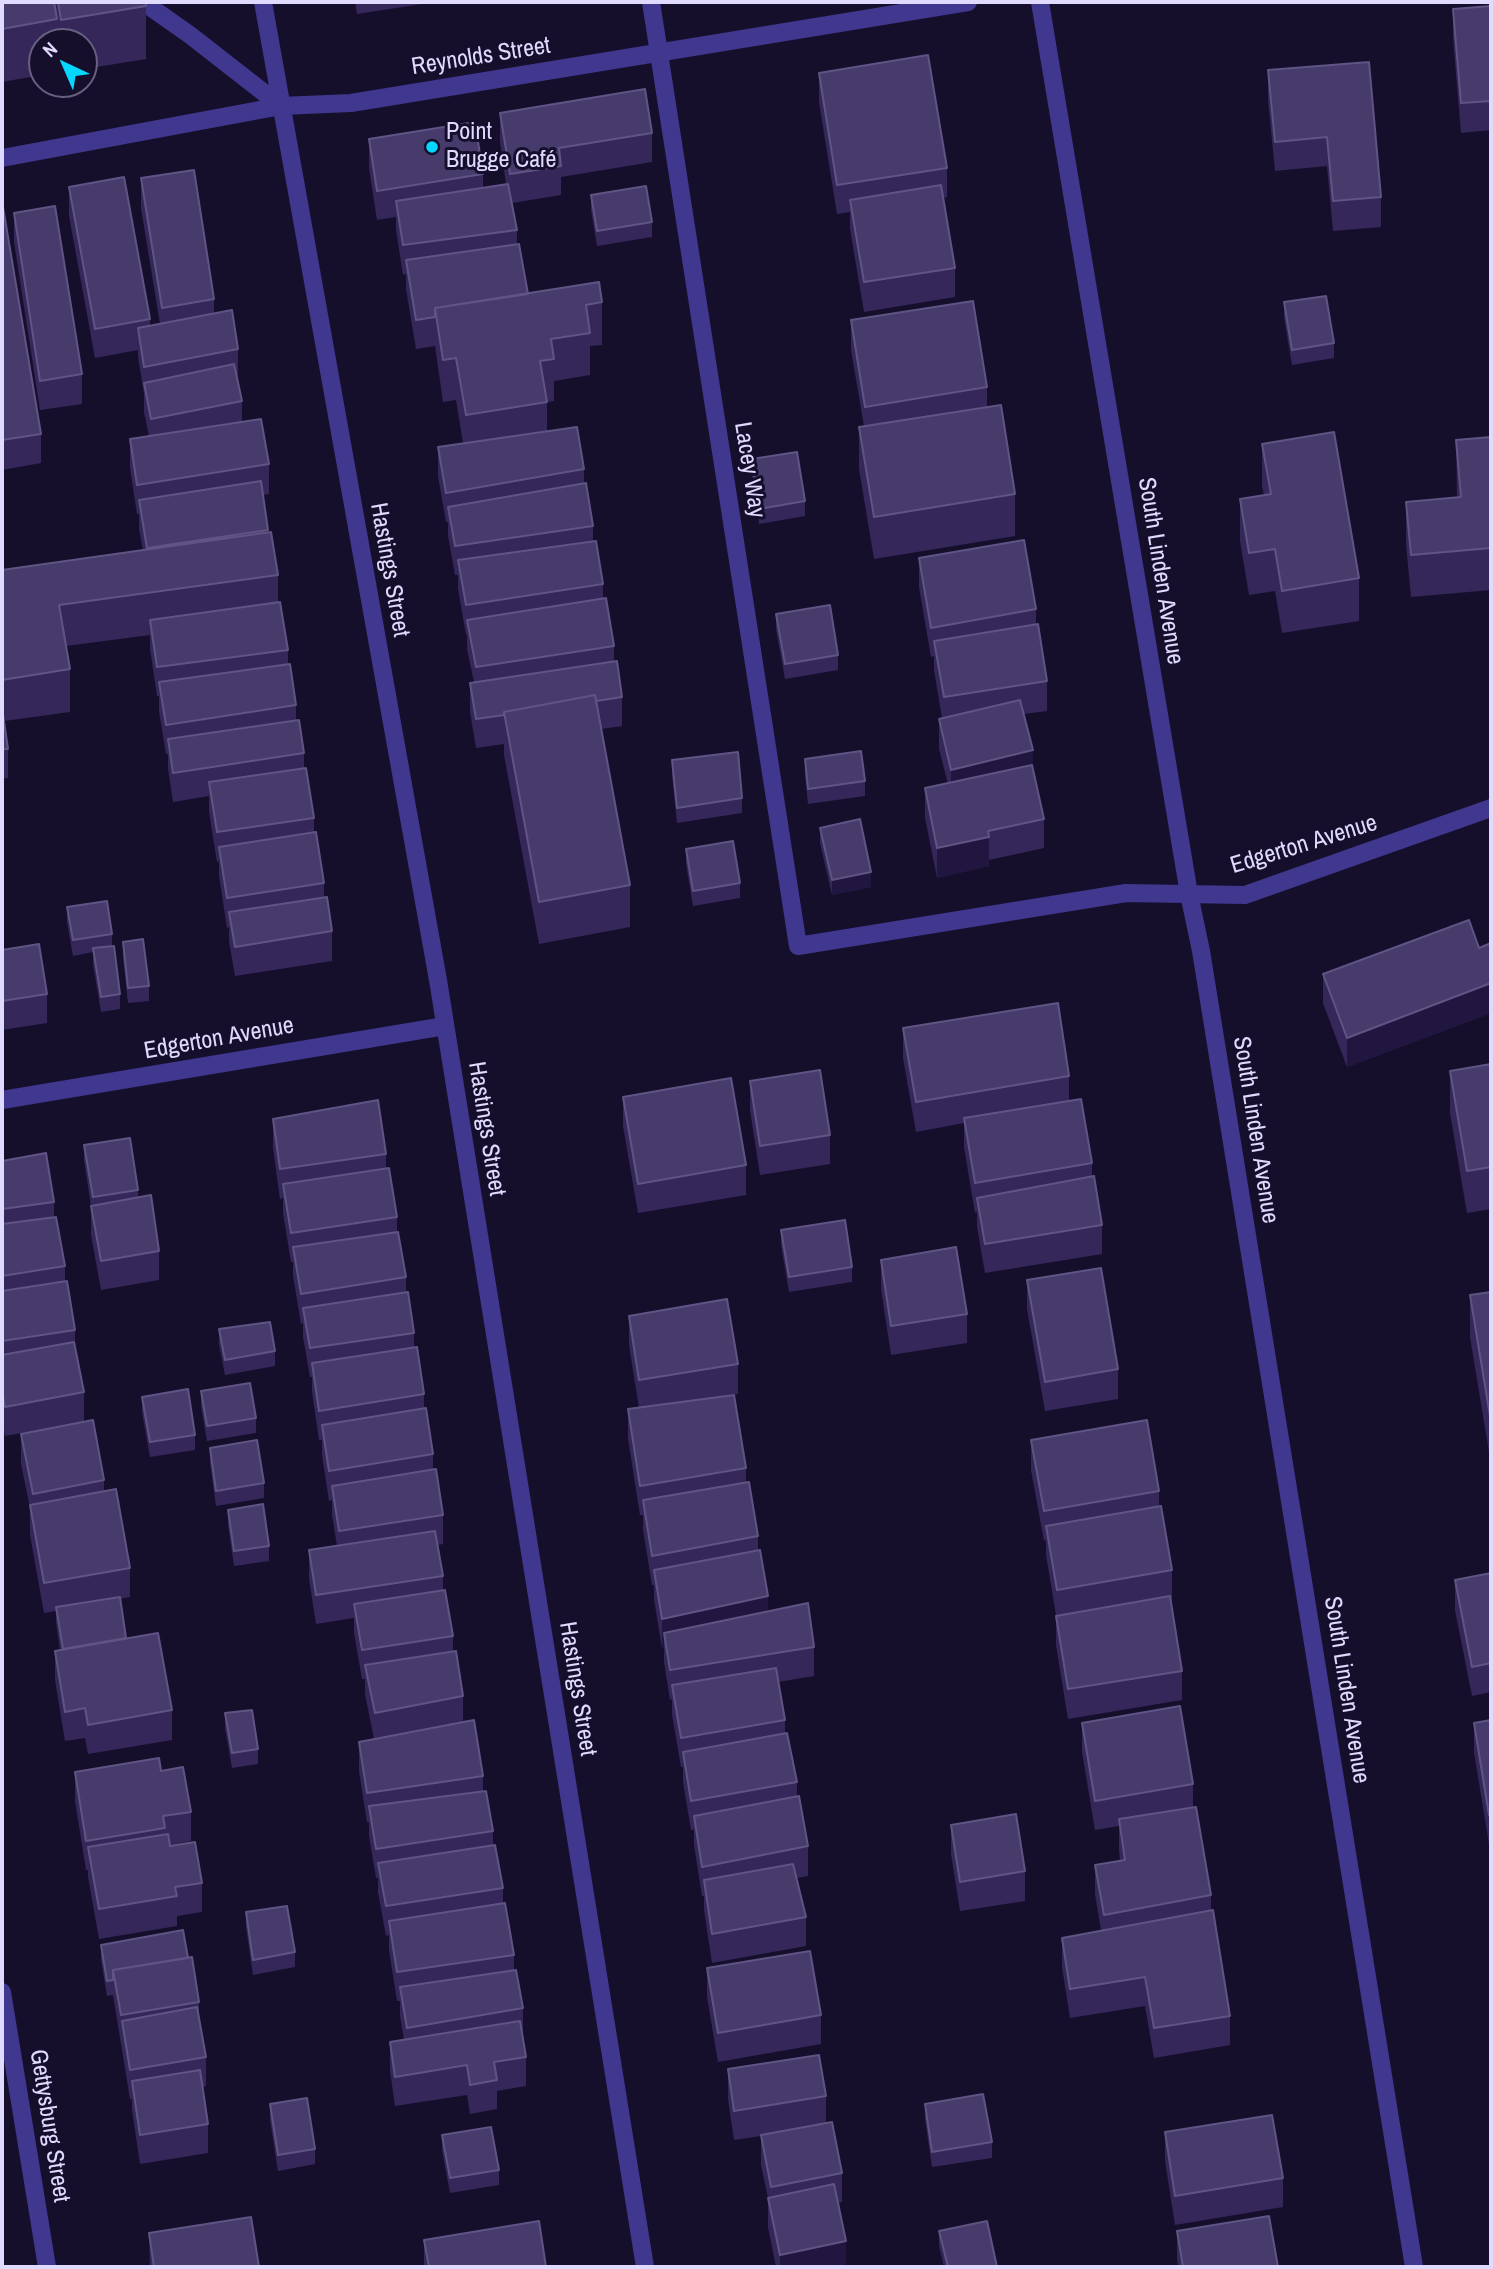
<!DOCTYPE html>
<meta charset="utf-8">
<style>
body{margin:0}
#map{position:relative;width:1493px;height:2269px;overflow:hidden;background:#160f2c;font-family:"Archivo Narrow",sans-serif}
canvas{display:block}
.frame{position:absolute;inset:0;border:4px solid #e0daff;pointer-events:none}
.north{position:absolute;left:28px;top:28px;width:70px;height:70px;box-sizing:border-box;background:#160f2c;border:2px solid #676080;border-radius:50%;rotate:316deg;font-size:19px;font-weight:700;line-height:28px;text-align:center;color:#e0daff}
.north::after{content:'';display:block;margin:auto;width:24px;height:32px;background:#06d7ff;clip-path:polygon(50% 0,100% 100%,50% 72%,0 100%)}
</style>
<div id="map">
<canvas width="1493" height="2269"></canvas>
<div class="frame"></div>
<div class="north">N</div>
</div>
<script>
const ctx = document.querySelector('canvas').getContext('2d');
ctx.lineJoin = 'round';
function poly(rows) {
  const path = new Path2D();
  for (const r of rows) {
    path.moveTo(r[0], r[1]);
    for (let i = 2; i < r.length; i += 2) path.lineTo(r[i], r[i + 1]);
  }
  return path;
}
function trace(path, color, width, dash) {
  ctx.strokeStyle = color;
  ctx.lineWidth = width;
  ctx.lineCap = dash ? 'butt' : 'round';
  ctx.setLineDash(dash || []);
  ctx.stroke(path);
}
function paint(path, color) {
  ctx.fillStyle = color;
  ctx.fill(path, 'evenodd');
}
function write(font, color, halo, rows, align = 'center') {
  ctx.font = font + ' "Archivo Narrow",sans-serif';
  ctx.lineWidth = 6;
  ctx.setLineDash([]);
  ctx.textBaseline = 'middle';
  ctx.strokeStyle = halo;
  ctx.fillStyle = color;
  for (const [text, x, y, turn = 0] of rows) {
    ctx.save();
    ctx.translate(x, y);
    ctx.rotate((+turn || 0) * Math.PI / 180);
    ctx.textAlign = isNaN(turn) ? turn : align;
    if (halo) ctx.strokeText(text, 0, 0);
    ctx.fillText(text, 0, 0);
    ctx.restore();
  }
}
const minor = poly([
 [143,2,190,35,281,106],
 [263,2,438,980,645,2267],
 [651,2,798,946,1126,893,1245,895,1491,808],
 [1040,2,1189,894,1201,951,1414,2267],
 [2,158,281,106,351,103,968,2],
 [2,1100,445,1026],
 [2,1992,47,2267]
]);
const wall = poly([
 [2,2,146,2,146,59,84,69,84,42,42,42,42,75,2,82],
 [355,2,435,2,357,14],
 [1491,6,1491,130,1461,133,1453,38,1453,9],
 [1268,70,1381,197,1381,227,1333,231,1327,166,1275,171,1268,100],
 [819,73,947,168,947,197,943,198,955,268,955,297,864,312,850,229,850,212,837,214,819,102],
 [500,113,652,133,652,162,561,177,561,195,512,203,517,230,517,244,528,294,602,302,602,345,590,346,590,375,554,381,554,401,547,402,547,431,584,469,584,484,593,526,593,541,603,584,603,599,614,646,614,661,622,697,622,726,601,729,630,885,630,927,539,944,504,755,504,744,476,748,470,712,470,683,474,682,467,649,467,634,466,635,458,589,458,575,455,575,448,536,448,522,446,522,438,476,438,447,463,443,456,400,443,402,435,346,416,349,406,289,406,274,403,275,396,230,396,217,377,220,369,168,369,139,483,174,483,188,506,184,500,142],
 [141,178,214,299,214,314,238,349,238,379,237,379,242,401,242,422,269,464,269,494,263,495,268,532,278,575,278,602,288,650,288,664,296,705,296,720,304,753,304,768,314,818,314,832,324,883,324,898,332,931,332,961,235,976,229,941,229,927,227,928,219,876,219,861,217,862,209,812,209,796,173,802,168,769,168,754,166,754,159,711,159,696,157,696,150,649,150,635,66,646,70,669,70,712,4,721,8,749,8,778,2,779,2,570,143,550,139,529,139,514,137,514,130,468,130,439,149,436,144,412,144,394,138,357,138,350,95,358,69,216,69,187,150,319,150,325,160,324,141,208],
 [591,195,652,222,652,237,597,246,591,210],
 [2,201,41,434,41,463,2,470],
 [14,213,82,374,82,404,40,410,14,242],
 [1284,302,1334,343,1334,358,1292,365,1284,317],
 [851,320,987,387,987,407,1015,494,1015,536,874,559,859,469,859,427,864,426,851,350],
 [1491,437,1491,590,1411,597,1406,544,1406,502,1457,497,1456,440],
 [1262,444,1359,578,1359,621,1282,633,1275,591,1249,595,1240,541,1240,499,1264,495,1262,486],
 [752,459,805,501,805,516,759,524,752,474],
 [919,558,1036,609,1036,625,1047,681,1047,711,1024,714,1033,767,1044,819,1044,848,989,860,989,866,937,878,925,818,925,788,948,784,939,749,939,719,942,718,934,670,934,656,931,657,919,587],
 [776,614,838,655,838,670,785,679,776,629],
 [805,759,865,781,865,796,808,804,805,774],
 [672,760,742,798,742,813,677,823,672,775],
 [820,828,871,887,832,895,820,843],
 [686,849,740,883,740,898,693,906,686,864],
 [67,907,112,934,112,946,120,994,120,1009,101,1012,93,964,93,952,73,956,67,922],
 [123,942,149,986,149,1001,128,1003,123,957],
 [1491,943,1491,1013,1347,1067,1323,1003,1323,974,1479,948],
 [2,950,47,994,47,1023,2,1030],
 [903,1028,1069,1076,1069,1101,1092,1163,1092,1177,1102,1225,1102,1254,985,1273,977,1227,977,1212,975,1213,964,1147,964,1123,916,1132,903,1058],
 [1491,1064,1491,1209,1467,1213,1450,1113,1450,1071],
 [750,1081,830,1135,830,1164,760,1175,750,1110],
 [623,1097,746,1165,746,1195,638,1213,623,1126],
 [273,1119,386,1154,386,1169,397,1217,397,1232,406,1277,406,1292,414,1333,414,1348,424,1394,424,1408,433,1454,433,1469,443,1515,443,1544,438,1545,443,1576,443,1590,453,1636,453,1651,463,1696,463,1722,483,1776,483,1791,493,1831,493,1845,503,1888,503,1904,514,1955,514,1970,523,2008,523,2038,526,2057,526,2086,497,2091,497,2109,470,2114,467,2095,395,2106,390,2071,390,2042,404,2040,400,2016,400,2001,397,2001,389,1950,389,1935,386,1936,378,1892,378,1878,376,1878,369,1836,369,1822,367,1822,359,1771,359,1742,374,1739,365,1694,365,1679,362,1679,354,1633,354,1618,316,1624,309,1579,309,1550,337,1546,332,1515,332,1500,329,1501,322,1455,322,1440,319,1440,312,1392,312,1377,310,1377,303,1337,303,1323,301,1324,293,1276,293,1262,291,1262,283,1213,283,1198,280,1199,273,1148],
 [84,1145,138,1190,138,1197,159,1251,159,1280,101,1290,91,1235,91,1206,84,1160],
 [2,1161,54,1202,54,1217,65,1266,65,1281,75,1330,75,1346,84,1392,84,1422,5,1436,2,1420],
 [781,1230,852,1267,852,1282,789,1292,781,1245],
 [881,1260,967,1314,967,1343,891,1355,881,1289],
 [1027,1280,1118,1369,1118,1399,1045,1411,1027,1309],
 [1491,1292,1491,1458,1490,1458,1470,1337,1470,1295],
 [629,1316,738,1364,738,1394,727,1395,746,1468,746,1482,758,1536,758,1551,768,1611,814,1647,814,1676,778,1682,785,1720,785,1734,797,1782,797,1796,808,1846,808,1876,797,1878,806,1917,806,1946,712,1963,704,1910,704,1896,702,1896,694,1845,694,1830,691,1830,683,1782,683,1767,681,1767,672,1714,672,1699,670,1700,664,1662,664,1647,662,1648,654,1599,654,1585,652,1585,643,1530,643,1515,640,1515,628,1439,628,1409,639,1408,629,1345],
 [219,1329,275,1351,275,1366,225,1375,219,1344],
 [201,1391,256,1418,256,1433,207,1441,201,1406],
 [142,1397,195,1435,195,1450,150,1457,142,1412],
 [21,1434,104,1480,104,1492,130,1568,130,1597,120,1599,126,1638,172,1710,172,1740,88,1754,85,1738,65,1741,55,1680,55,1651,60,1650,56,1622,56,1611,44,1613,30,1535,30,1508,21,1464],
 [1031,1440,1159,1491,1159,1506,1172,1570,1172,1600,1170,1600,1182,1671,1182,1700,1068,1719,1056,1645,1056,1615,1046,1555,1046,1540,1044,1541,1031,1470],
 [210,1448,264,1483,264,1498,216,1506,210,1463],
 [228,1510,269,1546,269,1561,234,1566,228,1525],
 [1491,1573,1491,1692,1472,1696,1455,1610,1455,1580],
 [225,1713,258,1749,258,1764,232,1768,225,1728],
 [1491,1720,1491,1883,1489,1870,1489,1844,1474,1752,1474,1723],
 [1082,1723,1193,1784,1193,1807,1211,1895,1211,1910,1230,2016,1230,2045,1154,2058,1145,2006,1070,2018,1062,1967,1062,1938,1101,1930,1095,1894,1095,1865,1120,1861,1119,1849,1119,1826,1095,1830,1082,1752],
 [161,1771,191,1812,191,1841,169,1845,202,1883,202,1912,177,1916,177,1926,99,1939,88,1877,88,1870,86,1870,75,1801,75,1772],
 [951,1825,1025,1871,1025,1901,960,1911,951,1854],
 [246,1912,295,1952,295,1967,253,1975,246,1927],
 [101,1945,188,1958,199,2002,199,2015,206,2057,206,2086,203,2087,208,2124,208,2153,140,2164,132,2110,132,2099,130,2099,113,1995,107,1996,101,1960],
 [707,1968,821,2015,821,2044,718,2062,707,1997],
 [728,2069,826,2096,826,2123,842,2173,842,2202,838,2203,846,2267,776,2267,768,2227,768,2198,761,2165,761,2136,734,2140,728,2099],
 [270,2104,315,2149,315,2164,278,2171,270,2120],
 [925,2104,992,2142,992,2158,932,2167,925,2119],
 [1165,2132,1283,2178,1283,2207,1175,2225,1165,2161],
 [442,2135,499,2170,499,2185,450,2193,442,2150],
 [939,2231,997,2267,944,2267,939,2246],
 [1177,2231,1278,2267,1178,2267,1177,2260],
 [149,2233,259,2267,150,2267],
 [424,2240,546,2267,424,2267]
]);
const shadedWall = poly([
 [1033,750,1033,780,951,799,951,770],
 [989,837,989,866,937,878,937,848],
 [871,872,871,887,832,895,832,880],
 [1491,983,1491,1013,1347,1067,1347,1038],
 [768,1596,768,1626,664,1633,664,1647,662,1648,662,1619],
 [846,2241,846,2267,780,2267,780,2255]
]);
const building = poly([
 [2,2,54,2,57,19,2,29,2,2],
 [58,2,146,2,146,6,61,20,58,2],
 [1491,6,1491,101,1461,103,1453,9,1491,6],
 [928,55,947,168,837,185,819,73,928,55],
 [1369,62,1381,197,1333,201,1327,137,1275,142,1268,70,1369,62],
 [645,89,652,133,559,148,561,166,510,174,500,113,645,89],
 [475,122,483,174,377,191,369,139,475,122],
 [194,170,214,299,162,308,141,178,194,170],
 [124,177,150,319,95,329,69,187,124,177],
 [508,184,517,230,403,245,396,201,508,184],
 [941,185,955,268,864,282,850,200,941,185],
 [646,186,652,222,597,231,591,195,646,186],
 [2,201,41,434,2,440,2,201],
 [55,206,82,374,40,381,14,213,55,206],
 [519,244,528,294,435,308,435,317,416,320,406,260,519,244],
 [599,282,602,302,586,305,590,333,551,339,554,359,540,361,547,402,466,415,456,358,443,360,435,308,599,282],
 [1326,296,1334,343,1292,350,1284,302,1326,296],
 [973,301,987,387,865,407,851,320,973,301],
 [232,310,238,349,144,367,138,328,232,310],
 [234,364,242,401,151,419,144,383,234,364],
 [1001,405,1015,494,874,517,859,427,1001,405],
 [261,419,269,464,137,485,130,439,261,419],
 [577,427,584,469,446,493,438,447,577,427],
 [1334,432,1359,578,1282,591,1275,549,1249,553,1240,499,1271,494,1262,444,1334,432],
 [1491,437,1491,548,1411,555,1406,502,1461,497,1456,440,1491,437],
 [797,452,805,501,759,509,752,459,797,452],
 [261,481,268,530,147,548,139,500,261,481],
 [586,483,593,526,455,546,448,507,586,483],
 [271,532,278,575,59,605,70,669,2,680,2,570,271,532],
 [1024,540,1036,609,931,628,919,558,1024,540],
 [596,541,603,584,466,605,458,560,596,541],
 [606,598,614,646,476,667,467,620,606,598],
 [280,602,288,650,157,667,150,620,280,602],
 [830,605,838,655,785,664,776,614,830,605],
 [1038,624,1047,681,944,697,934,641,1038,624],
 [617,661,622,697,596,701,595,695,504,712,504,715,476,719,470,683,617,661],
 [290,664,296,705,166,725,159,682,290,664],
 [595,695,630,885,539,902,504,712,595,695],
 [1020,700,1033,750,951,770,939,719,1020,700],
 [2,707,8,749,2,749,2,707],
 [299,720,304,753,173,773,168,739,299,720],
 [861,751,865,781,808,789,805,759,861,751],
 [738,752,742,798,677,808,672,760,738,752],
 [1032,765,1044,819,988,831,989,837,937,848,925,788,1032,765],
 [306,768,314,818,217,832,209,782,306,768],
 [860,819,871,872,832,880,820,828,860,819],
 [316,832,324,883,227,898,219,847,316,832],
 [733,841,740,883,693,891,686,849,733,841],
 [327,897,332,931,235,947,229,912,327,897],
 [107,901,112,934,73,940,67,907,107,901],
 [1469,920,1479,948,1491,943,1491,983,1347,1038,1323,974,1469,920],
 [143,939,149,986,128,988,123,942,143,939],
 [39,944,47,994,2,1001,2,950,39,944],
 [114,946,120,994,101,997,93,948,114,946],
 [1058,1003,1069,1076,916,1102,903,1028,1058,1003],
 [1491,1064,1491,1167,1467,1171,1450,1071,1491,1064],
 [820,1070,830,1135,760,1146,750,1081,820,1070],
 [731,1078,746,1165,638,1184,623,1097,731,1078],
 [1081,1099,1092,1163,975,1183,964,1118,1081,1099],
 [378,1100,386,1154,280,1169,273,1119,378,1100],
 [130,1138,138,1190,93,1197,84,1145,130,1138],
 [46,1153,54,1202,2,1209,2,1161,46,1153],
 [389,1168,397,1217,291,1233,283,1184,389,1168],
 [1094,1176,1102,1225,985,1244,977,1198,1094,1176],
 [151,1195,159,1251,101,1261,91,1206,151,1195],
 [56,1217,65,1266,2,1276,2,1224,56,1217],
 [845,1220,852,1267,789,1277,781,1230,845,1220],
 [398,1232,406,1277,301,1294,293,1247,398,1232],
 [956,1247,967,1314,891,1326,881,1260,956,1247],
 [1101,1268,1118,1369,1045,1382,1027,1280,1101,1268],
 [67,1281,75,1330,2,1341,2,1291,67,1281],
 [408,1292,414,1333,310,1348,303,1308,408,1292],
 [1491,1292,1491,1416,1490,1416,1470,1295,1491,1292],
 [727,1299,738,1364,639,1380,629,1316,727,1299],
 [270,1322,275,1351,225,1360,219,1329,270,1322],
 [74,1342,84,1392,5,1407,2,1390,2,1355,74,1342],
 [417,1347,424,1394,319,1411,312,1363,417,1347],
 [250,1383,256,1418,207,1426,201,1391,250,1383],
 [188,1389,195,1435,150,1442,142,1397,188,1389],
 [734,1395,746,1468,640,1486,628,1409,734,1395],
 [426,1408,433,1454,329,1471,322,1425,426,1408],
 [93,1420,104,1480,33,1494,21,1434,93,1420],
 [1147,1420,1159,1491,1044,1511,1031,1440,1147,1420],
 [257,1440,264,1483,216,1491,210,1448,257,1440],
 [436,1469,443,1515,339,1531,332,1486,436,1469],
 [749,1482,758,1536,652,1556,643,1500,749,1482],
 [116,1489,130,1568,44,1583,30,1505,116,1489],
 [263,1504,269,1546,234,1551,228,1510,263,1504],
 [1161,1506,1172,1570,1057,1590,1046,1526,1161,1506],
 [435,1531,443,1576,316,1595,309,1550,435,1531],
 [760,1550,768,1596,662,1619,654,1570,760,1550],
 [1491,1573,1491,1663,1472,1667,1455,1580,1491,1573],
 [445,1590,453,1636,362,1650,354,1604,445,1590],
 [1170,1596,1182,1671,1068,1689,1056,1616,1170,1596],
 [120,1597,126,1638,63,1649,56,1607,120,1597],
 [808,1603,814,1647,670,1670,664,1633,808,1603],
 [158,1633,172,1710,88,1725,85,1708,65,1712,55,1651,158,1633],
 [456,1651,463,1696,375,1713,365,1665,456,1651],
 [776,1668,785,1720,681,1738,672,1685,776,1668],
 [1180,1706,1193,1784,1095,1801,1082,1723,1180,1706],
 [252,1710,258,1749,232,1753,225,1713,252,1710],
 [474,1720,483,1776,367,1793,359,1742,474,1720],
 [1491,1720,1491,1815,1489,1815,1474,1723,1491,1720],
 [787,1733,797,1782,691,1801,683,1752,787,1733],
 [159,1758,161,1771,183,1767,191,1812,163,1816,165,1828,86,1841,75,1772,159,1758],
 [486,1791,493,1831,376,1849,369,1806,486,1791],
 [799,1796,808,1846,702,1867,694,1816,799,1796],
 [1196,1807,1211,1895,1104,1915,1095,1865,1125,1860,1119,1819,1196,1807],
 [1016,1814,1025,1871,960,1882,951,1825,1016,1814],
 [168,1834,170,1846,195,1842,202,1883,175,1887,177,1896,99,1909,88,1847,168,1834],
 [495,1845,503,1888,386,1906,378,1863,495,1845],
 [793,1864,806,1917,712,1934,704,1880,793,1864],
 [505,1903,514,1955,397,1972,389,1921,505,1903],
 [287,1906,295,1952,253,1960,246,1912,287,1906],
 [1213,1910,1230,2016,1154,2028,1145,1977,1070,1989,1062,1938,1213,1910],
 [183,1930,188,1958,113,1970,113,1980,107,1981,101,1945,183,1930],
 [810,1951,821,2015,718,2033,707,1968,810,1951],
 [192,1957,199,2002,121,2015,113,1970,192,1957],
 [516,1970,523,2008,407,2028,400,1987,516,1970],
 [197,2007,206,2057,130,2070,122,2021,197,2007],
 [520,2021,526,2057,494,2062,497,2080,470,2085,467,2065,395,2077,390,2042,520,2021],
 [819,2055,826,2096,734,2111,728,2069,819,2055],
 [200,2070,208,2124,140,2135,132,2081,200,2070],
 [983,2094,992,2142,932,2152,925,2104,983,2094],
 [307,2098,315,2149,278,2155,270,2104,307,2098],
 [1272,2115,1283,2178,1175,2196,1165,2132,1272,2115],
 [832,2122,842,2173,771,2187,761,2135,832,2122],
 [491,2127,499,2170,450,2178,442,2135,491,2127],
 [834,2184,846,2241,780,2255,768,2198,834,2184],
 [1269,2216,1278,2267,1183,2267,1177,2231,1269,2216],
 [251,2217,259,2267,154,2267,149,2233,251,2217],
 [539,2221,546,2267,429,2267,424,2240,539,2221],
 [987,2221,997,2267,948,2267,939,2231,987,2221]
]);
const markers = [
 [432,147,7,"#06d7ff"]
];
const streetNames = [
 ["Reynolds Street",481,57,-9],
 ["Lacey Way",749,470,81],
 ["Hastings Street",389,570,80],
 ["South Linden Avenue",1160,571,81],
 ["Edgerton Avenue",1304,845,-17],
 ["Edgerton Avenue",219,1039,-10],
 ["Hastings Street",486,1129,81],
 ["South Linden Avenue",1255,1130,81],
 ["Hastings Street",577,1689,81],
 ["South Linden Avenue",1346,1690,81],
 ["Gettysburg Street",49,2126,81]
];
const poiNames = [
 ["Point",446,133],
 ["Brugge Café",446,161]
];
trace(minor, '#40378e', 18);
paint(wall, '#35275a');
paint(shadedWall, '#211640');
paint(building, '#473b6c');
trace(building, '#5f5483', 2);
for (const [x, y, r, color] of markers) {
  const dot = new Path2D();
  dot.arc(x, y, r, 0, 2 * Math.PI);
  ctx.fillStyle = color;
  ctx.fill(dot);
  trace(dot, '#160f2c', 2.5);
}
write('24px', '#e0daff', '#160f2c', streetNames);
write('24px', '#e0daff', '#160f2c', poiNames, 'left');
</script>
